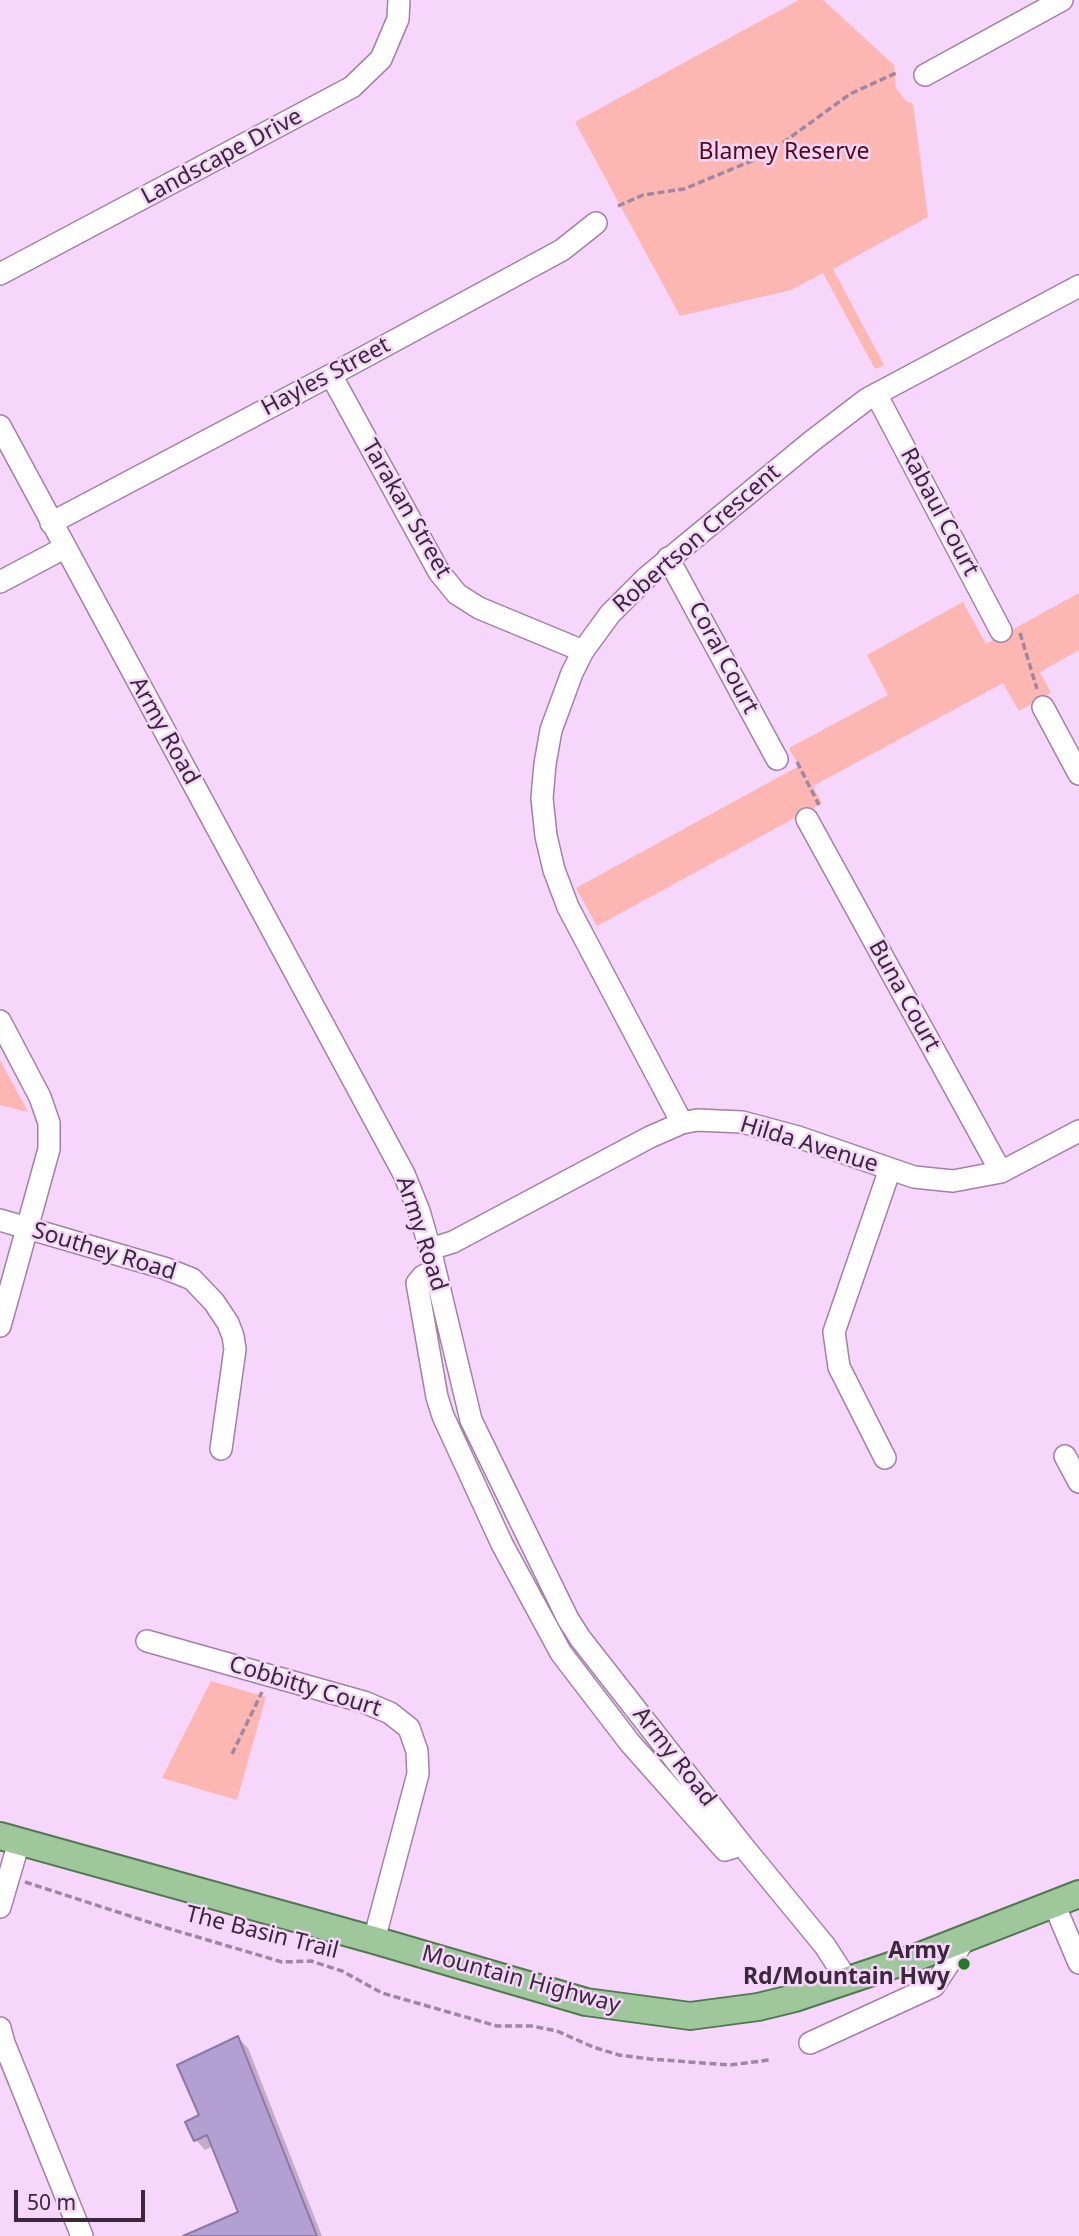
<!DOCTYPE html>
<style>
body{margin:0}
#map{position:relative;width:1079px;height:2236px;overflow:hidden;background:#f6d6fa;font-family:"Noto Sans",sans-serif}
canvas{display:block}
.scale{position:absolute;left:14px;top:2190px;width:131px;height:32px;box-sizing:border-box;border:4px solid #39293b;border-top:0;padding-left:9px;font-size:21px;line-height:24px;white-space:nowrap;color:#39293b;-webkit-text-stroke:5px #f6d6fa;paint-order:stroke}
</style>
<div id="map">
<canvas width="1079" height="2236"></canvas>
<div class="scale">50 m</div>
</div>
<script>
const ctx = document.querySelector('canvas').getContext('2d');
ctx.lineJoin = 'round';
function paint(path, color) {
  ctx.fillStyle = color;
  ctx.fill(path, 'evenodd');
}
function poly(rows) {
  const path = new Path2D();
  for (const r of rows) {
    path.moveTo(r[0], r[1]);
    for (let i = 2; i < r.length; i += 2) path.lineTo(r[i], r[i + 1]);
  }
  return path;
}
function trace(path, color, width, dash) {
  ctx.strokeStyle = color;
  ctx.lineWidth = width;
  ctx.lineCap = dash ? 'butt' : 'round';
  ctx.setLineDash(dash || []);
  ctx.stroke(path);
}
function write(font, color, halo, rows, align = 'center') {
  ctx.font = font + ' "Noto Sans",sans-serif';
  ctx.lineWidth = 5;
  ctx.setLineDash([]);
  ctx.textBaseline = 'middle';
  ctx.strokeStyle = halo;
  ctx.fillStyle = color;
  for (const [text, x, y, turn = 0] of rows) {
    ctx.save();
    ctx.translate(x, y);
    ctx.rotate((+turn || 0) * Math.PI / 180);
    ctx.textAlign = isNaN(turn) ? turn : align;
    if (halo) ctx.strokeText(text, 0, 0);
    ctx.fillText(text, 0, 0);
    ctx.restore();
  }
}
const green = poly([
 [799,0,823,0,894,65,896,88,906,101,913,104,928,217,833,269,884,365,875,369,823,273,791,290,680,316,575,122],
 [1079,593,1079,650,1040,672,1051,693,1019,711,1003,683,813,786,822,803,597,926,576,888,799,766,789,748,888,695,867,655,963,602,986,644],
 [0,1060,28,1112,0,1105],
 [211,1681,266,1697,237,1800,162,1778]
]);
const shadow = poly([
 [238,2038,248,2048,322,2236,188,2236,240,2212,213,2146,205,2150,196,2140,201,2116]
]);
const building = poly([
 [238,2036,317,2236,183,2236,238,2212,207,2135,194,2141,185,2122,199,2115,177,2065,238,2036]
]);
const path = poly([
 [618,206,643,195,684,189,766,155,850,94,896,73],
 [1020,633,1037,689],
 [797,762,819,805],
 [232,1754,262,1692],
 [25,1882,167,1928,282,1962,311,1961,342,1971,382,1993,497,2026,532,2026,557,2031,593,2047,619,2055,650,2059,730,2065,769,2060]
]);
const minor = poly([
 [925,75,1062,0],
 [0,274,352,87,381,59,398,19,399,0],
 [331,375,439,572,457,594,479,608,583,651],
 [876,394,1001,631],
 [0,426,404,1174,419,1211,430,1249,471,1420,568,1619,580,1638,742,1845,825,1946,847,1980],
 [51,523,331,375,562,250,596,223],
 [668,558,777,759],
 [0,582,64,548],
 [1043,707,1079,774],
 [807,819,1001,1172],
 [0,1021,40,1097,49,1123,49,1149,0,1326],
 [682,1123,568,907,554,870,546,836,542,798,545,764,551,730,572,673,583,651,610,614,647,577,812,441,867,399,1079,286],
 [0,1220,164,1268,192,1279,214,1302,228,1323,233,1336,235,1349,221,1449],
 [430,1249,453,1242,650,1137,682,1123,697,1120,742,1122,798,1137,914,1177,953,1181,1001,1172,1079,1131],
 [435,1271,423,1276,417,1283,437,1397,443,1416,502,1544,561,1653,630,1743,725,1850,742,1845],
 [1065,1456,1079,1482],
 [885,1458,839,1367,834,1332,890,1169],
 [147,1641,364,1702,390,1713,409,1728,417,1751,418,1774,374,1940],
 [1054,1904,1079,1963],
 [0,1907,19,1842],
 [0,2028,4,2043,82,2236],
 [810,2043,934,1986,965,1939]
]);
const major = poly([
 [0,1836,374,1940,586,2002,690,2016,758,2007,795,1998,920,1956,1079,1894]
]);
const markers = [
 [964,1964,7,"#287b26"]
];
const parkNames = [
 ["Blamey Reserve",784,152]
];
const streetNames = [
 ["Landscape Drive",222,157,-28],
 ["Hayles Street",326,377,-28],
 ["Tarakan Street",406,509,60],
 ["Rabaul Court",939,512,62],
 ["Robertson Crescent",697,539,-41],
 ["Coral Court",723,658,62],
 ["Army Road",164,731,61],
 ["Buna Court",904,996,61],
 ["Hilda Avenue",809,1145,17],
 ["Army Road",421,1234,72],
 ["Southey Road",104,1252,17],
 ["Cobbitty Court",305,1687,17],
 ["Army Road",674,1757,52],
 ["The Basin Trail",262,1933,14],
 ["Mountain Highway",521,1980,15]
];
const poiNames = [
 ["Army",950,1951],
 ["Rd/Mountain Hwy",950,1977]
];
paint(green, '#fcb7b3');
paint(shadow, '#0003');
paint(building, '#b39fd1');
trace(building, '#8c79a9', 2);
trace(minor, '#a47fa9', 24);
trace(major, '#51784f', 30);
trace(path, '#9f86a2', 3.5, [7, 3.5]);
trace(minor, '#fff', 21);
trace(major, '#9ec89c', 26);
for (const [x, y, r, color] of markers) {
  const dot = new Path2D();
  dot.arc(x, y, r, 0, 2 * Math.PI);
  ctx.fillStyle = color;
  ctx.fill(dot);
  trace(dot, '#f6d6fa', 2.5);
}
write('23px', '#5b0711', '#f6d6fa', parkNames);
write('23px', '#39293b', '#f6d6fa', streetNames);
write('bold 23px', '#39293b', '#f6d6fa', poiNames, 'right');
</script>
